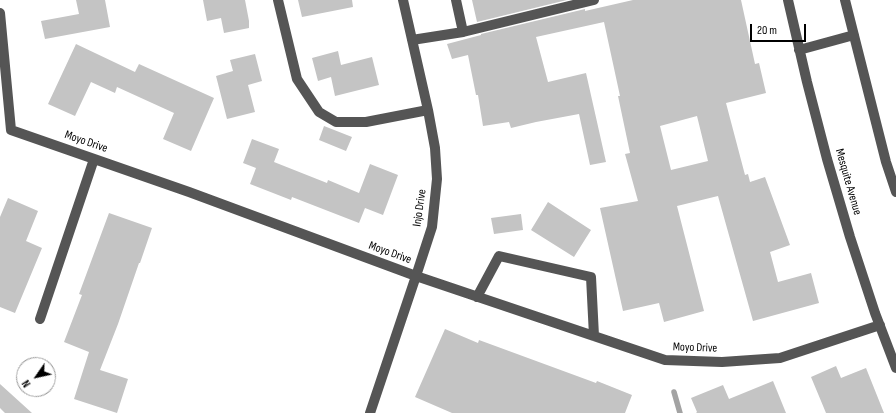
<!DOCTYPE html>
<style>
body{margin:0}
#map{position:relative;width:896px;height:413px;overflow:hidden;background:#fff;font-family:"Sofia Sans Condensed",sans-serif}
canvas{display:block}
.north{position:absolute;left:16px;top:357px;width:40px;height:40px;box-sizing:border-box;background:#fff;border:1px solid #999;border-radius:50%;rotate:236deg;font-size:11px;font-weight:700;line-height:16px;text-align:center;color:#000}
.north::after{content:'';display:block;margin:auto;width:14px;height:18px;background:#000;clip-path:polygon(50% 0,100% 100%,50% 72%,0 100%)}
.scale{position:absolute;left:750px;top:24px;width:56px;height:18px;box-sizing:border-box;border:2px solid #000;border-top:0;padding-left:5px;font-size:12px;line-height:14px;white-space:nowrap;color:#000;-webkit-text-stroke:3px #fff;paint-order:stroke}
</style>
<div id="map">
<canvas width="896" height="413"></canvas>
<div class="north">N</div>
<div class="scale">20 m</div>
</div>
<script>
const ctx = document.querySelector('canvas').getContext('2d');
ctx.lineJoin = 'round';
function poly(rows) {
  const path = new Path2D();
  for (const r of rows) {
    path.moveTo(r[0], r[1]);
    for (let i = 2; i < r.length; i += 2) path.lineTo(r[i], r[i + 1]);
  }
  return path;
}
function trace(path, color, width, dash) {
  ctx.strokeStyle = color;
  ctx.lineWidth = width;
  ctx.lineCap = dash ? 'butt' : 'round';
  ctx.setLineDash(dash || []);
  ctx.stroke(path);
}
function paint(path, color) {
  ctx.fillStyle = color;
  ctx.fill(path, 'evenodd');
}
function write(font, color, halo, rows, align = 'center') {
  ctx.font = font + ' "Sofia Sans Condensed",sans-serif';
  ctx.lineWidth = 3.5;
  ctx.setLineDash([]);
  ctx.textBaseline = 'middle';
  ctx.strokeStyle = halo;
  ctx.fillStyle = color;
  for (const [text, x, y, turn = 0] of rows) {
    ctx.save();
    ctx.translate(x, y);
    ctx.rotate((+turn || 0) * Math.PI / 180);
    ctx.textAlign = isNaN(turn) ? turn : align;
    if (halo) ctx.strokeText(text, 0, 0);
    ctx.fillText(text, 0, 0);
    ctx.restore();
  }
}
const stream = poly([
 [674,392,680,413]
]);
const building = poly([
 [76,0,105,0,110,27,45,39,41,21,79,14],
 [203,0,245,0,249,21,249,28,224,33,221,18,207,21],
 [298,0,352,0,353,7,302,17],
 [472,0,567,0,477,22],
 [633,0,741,0,755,64,759,63,766,93,726,103,745,175,748,174,750,182,765,177,790,245,770,252,778,282,811,273,819,303,753,321,718,196,677,206,704,311,664,322,659,303,623,311,600,208,638,201,625,154,630,153,618,96,620,96,604,22,536,37,548,82,586,73,606,162,590,165,579,114,536,122,511,128,509,122,483,126,478,95,476,95,468,55,452,59,447,44,481,35,481,34,585,9,585,11],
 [697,116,708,161,671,170,660,126],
 [76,44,135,72,139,64,214,98,191,151,163,139,174,113,117,87,115,93,91,82,75,116,48,104],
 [338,51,341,65,372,57,379,85,335,96,331,77,318,81,312,58],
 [255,54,262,81,248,85,255,112,227,119,216,76,233,71,230,60],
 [324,126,352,137,346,151,319,140],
 [252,139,279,149,274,162,327,183,328,180,359,193,370,164,398,175,383,215,365,208,359,223,292,197,291,200,250,184,256,168,243,163],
 [8,198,38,211,26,241,42,248,15,313,0,307,0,217],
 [548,202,591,230,574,257,531,230],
 [109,213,152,228,140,263,139,263,118,324,100,370,128,379,117,413,74,399,89,352,64,342,82,295,79,294],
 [521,214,523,230,494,234,491,218],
 [445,329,478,343,479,340,596,383,597,381,632,395,625,413,452,413,415,397],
 [836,366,841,378,866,368,884,413,826,413,811,377],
 [773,381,786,413,696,413,697,412,691,398,723,385,729,399],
 [0,384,32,413,5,413,0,408]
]);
const minor = poly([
 [278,0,297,79,319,112,336,122,366,122,428,110],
 [456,0,463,32],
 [788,0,807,82,827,159,850,237,875,313,896,368],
 [845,0,886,162,896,192],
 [0,13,11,130,189,192,416,276,665,360,722,362,780,358,880,325],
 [412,40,463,32,594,0],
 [799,50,854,35],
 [477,297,499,256,591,277,594,336],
 [40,319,94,159],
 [370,413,416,276,432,227,437,179,435,148,428,110,403,0]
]);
const streetNames = [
 ["Moyo Drive",86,142,19],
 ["Mesquite Avenue",848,182,74],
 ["Injo Drive",420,208,-82],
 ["Moyo Drive",390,253,20],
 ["Moyo Drive",695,348,2]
];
trace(stream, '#a3a3a3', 5.5);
paint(building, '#c4c4c4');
trace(minor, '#555', 10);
write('12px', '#000', '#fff', streetNames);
</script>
